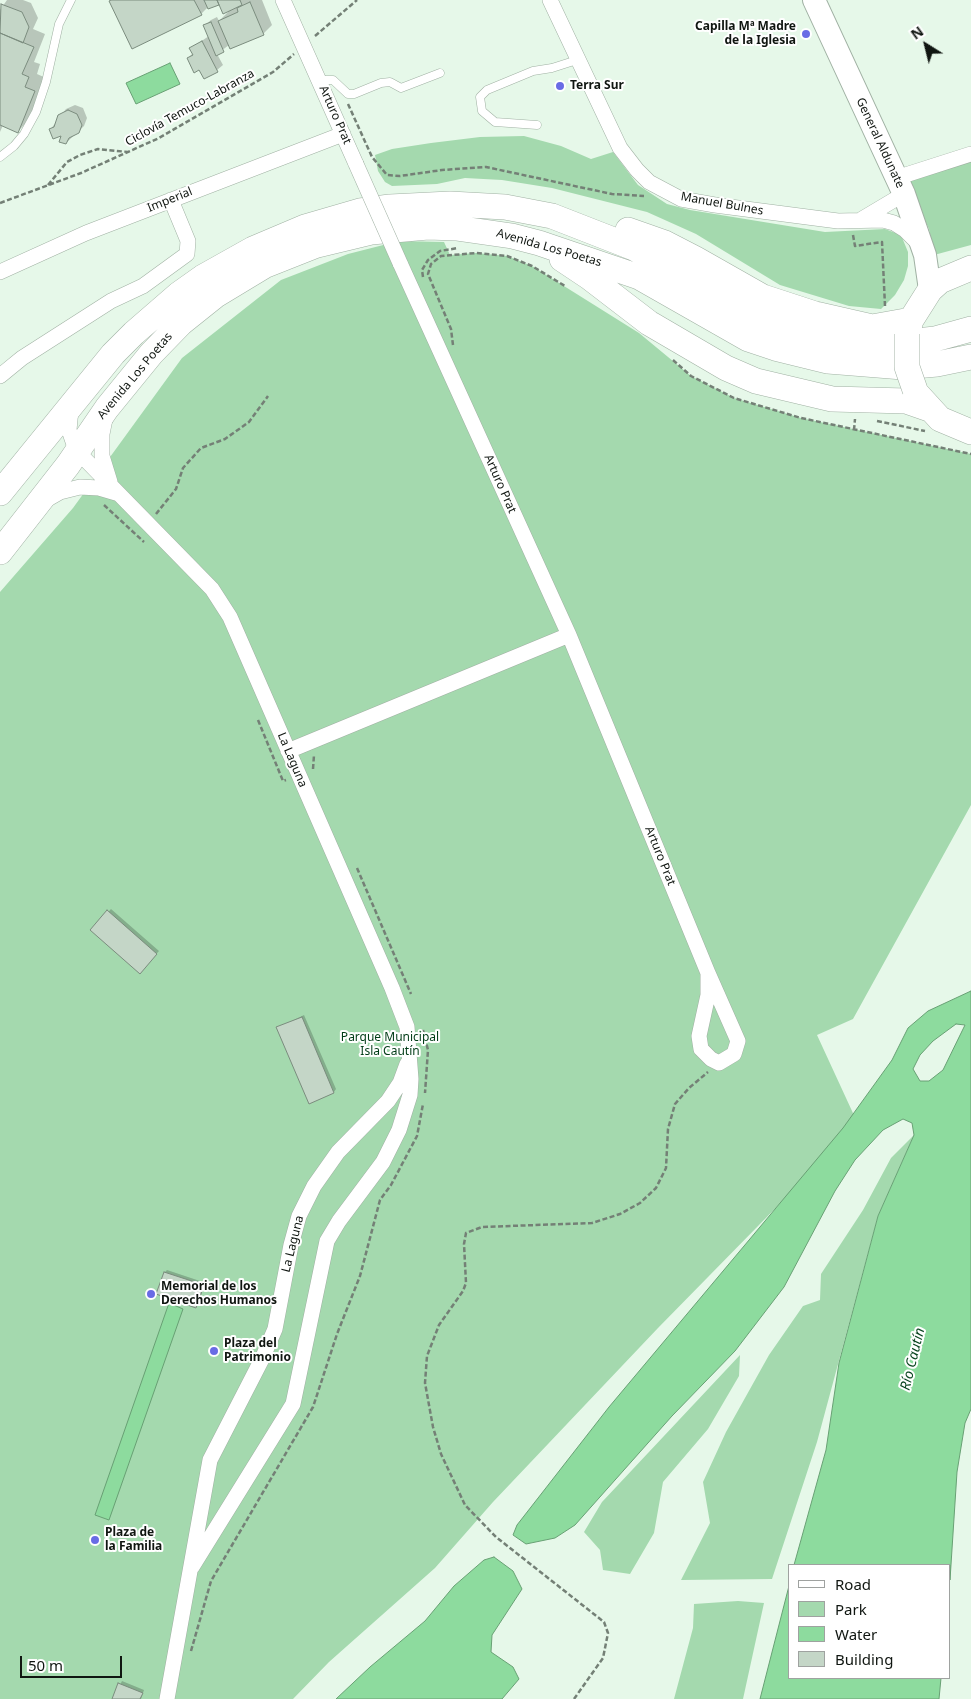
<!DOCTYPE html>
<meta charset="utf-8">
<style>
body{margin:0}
#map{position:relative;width:971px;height:1699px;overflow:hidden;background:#e6f8e9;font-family:"Noto Sans",sans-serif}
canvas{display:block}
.legend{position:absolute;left:788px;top:1564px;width:162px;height:115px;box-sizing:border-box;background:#fff;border:1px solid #9fa2a0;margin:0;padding:6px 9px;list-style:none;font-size:15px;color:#101611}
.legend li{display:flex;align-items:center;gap:10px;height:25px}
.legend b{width:25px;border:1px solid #9fa2a0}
.north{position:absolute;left:901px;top:20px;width:50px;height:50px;-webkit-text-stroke:4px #fff;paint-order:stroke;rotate:324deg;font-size:14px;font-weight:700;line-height:20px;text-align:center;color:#101611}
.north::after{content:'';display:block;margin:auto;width:18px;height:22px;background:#101611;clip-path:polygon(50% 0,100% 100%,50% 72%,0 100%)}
.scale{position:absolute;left:20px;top:1656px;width:102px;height:22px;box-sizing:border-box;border:2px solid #101611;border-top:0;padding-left:6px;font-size:15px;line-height:18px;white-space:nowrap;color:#101611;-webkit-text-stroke:4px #fff;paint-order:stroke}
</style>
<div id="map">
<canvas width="971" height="1699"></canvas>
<ul class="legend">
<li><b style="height:6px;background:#fff"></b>Road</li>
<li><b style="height:14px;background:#a4d9ae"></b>Park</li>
<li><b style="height:14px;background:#8ddb9e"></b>Water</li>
<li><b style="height:14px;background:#c4d6c7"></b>Building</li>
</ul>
<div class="north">N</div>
<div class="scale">50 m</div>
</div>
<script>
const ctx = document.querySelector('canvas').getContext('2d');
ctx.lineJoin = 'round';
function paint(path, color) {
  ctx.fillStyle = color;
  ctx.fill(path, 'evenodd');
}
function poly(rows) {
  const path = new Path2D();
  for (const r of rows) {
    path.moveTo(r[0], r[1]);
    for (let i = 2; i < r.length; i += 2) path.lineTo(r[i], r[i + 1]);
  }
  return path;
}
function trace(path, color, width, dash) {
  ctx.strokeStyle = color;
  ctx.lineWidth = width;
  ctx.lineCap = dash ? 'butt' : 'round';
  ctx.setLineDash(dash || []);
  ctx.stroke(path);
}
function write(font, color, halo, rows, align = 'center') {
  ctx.font = font + ' "Noto Sans",sans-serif';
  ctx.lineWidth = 4;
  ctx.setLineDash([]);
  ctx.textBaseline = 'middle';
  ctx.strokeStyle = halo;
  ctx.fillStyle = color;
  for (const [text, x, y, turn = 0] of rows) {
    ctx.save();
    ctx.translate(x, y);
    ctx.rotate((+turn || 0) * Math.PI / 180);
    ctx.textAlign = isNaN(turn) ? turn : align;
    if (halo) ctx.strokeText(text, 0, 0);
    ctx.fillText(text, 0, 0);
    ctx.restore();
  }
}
const green = poly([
 [524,136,561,146,591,159,613,152,638,185,667,204,690,210,825,232,885,229,901,235,908,252,908,266,904,280,895,295,881,309,849,306,780,285,696,234,647,212,552,188,502,180,465,178,437,184,392,186,385,182,378,171,375,155,392,149,431,143,480,137],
 [971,159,971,245,934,255,929,229,906,180],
 [399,241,444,242,450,255,476,253,507,256,532,266,639,333,691,376,734,398,801,418,971,454,971,805,853,1019,817,1035,858,1124,658,1328,493,1502,435,1568,329,1662,293,1699,0,1699,0,592,73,508,182,358,281,280,348,254],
 [914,1135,878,1216,817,1442,772,1579,681,1580,710,1523,703,1482,726,1432,769,1355,803,1306,820,1300,821,1274,863,1210,891,1158],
 [740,1355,739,1376,708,1429,663,1482,654,1533,630,1574,603,1570,600,1550,584,1532,602,1502],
 [738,1601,764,1603,743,1699,674,1699,693,1628,694,1604]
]);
const water = poly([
 [170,63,180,84,136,104,126,83,170,63],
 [971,991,971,1409,965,1423,957,1472,950,1580,950,1565,794,1565,826,1450,839,1363,878,1216,914,1135,912,1123,903,1119,883,1130,855,1160,835,1191,784,1287,735,1351,672,1416,575,1525,555,1538,526,1544,513,1535,517,1525,609,1407,843,1128,892,1060,908,1028,928,1011,971,991],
 [956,1024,965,1025,943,1070,929,1081,920,1081,913,1069,920,1055,933,1041,956,1024],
 [169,1303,183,1309,109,1520,95,1515,169,1303],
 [494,1557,513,1571,522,1589,492,1635,491,1652,513,1667,519,1679,502,1699,336,1699,370,1667,425,1621,454,1586,484,1560,494,1557],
 [790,1582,790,1678,941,1678,939,1699,760,1699,790,1582]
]);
const shadow = poly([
 [7,0,23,0,31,3,38,18,33,29,45,34,34,62,40,64,37,74,46,78,30,119,18,131,3,125,0,132,0,10],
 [112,0,262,0,272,25,263,34,229,45,217,54,223,65,217,70,200,68,188,58,193,53,191,48,209,36,205,25,211,20,217,17,219,21,232,8,220,3,208,7,201,14],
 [75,105,83,108,87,118,84,126,66,143,63,134,50,130,66,109],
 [111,909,159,951,140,972,92,930],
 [304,1015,336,1089,334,1092,278,1028],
 [167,1270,206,1283,196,1307,165,1272],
 [122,1681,144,1690,141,1699,113,1699]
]);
const building = poly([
 [111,0,194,0,202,15,132,49,109,1,111,0],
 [204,0,217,0,219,5,208,9,204,0],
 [217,0,240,0,242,5,223,14,217,0],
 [250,2,264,35,230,49,218,21,238,12,237,8,250,2],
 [1,4,22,12,29,27,23,43,0,33,1,4],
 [211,22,224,52,216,56,203,25,211,22],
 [0,33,34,47,22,74,29,77,25,87,35,91,18,133,0,125,0,33],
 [202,41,218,72,204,79,199,70,194,73,187,58,193,55,189,48,202,41],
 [68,110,77,114,82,125,79,133,69,138,66,144,59,142,61,136,53,139,49,129,54,127,58,115,68,110],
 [107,910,157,954,140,974,90,930,107,910],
 [302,1017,334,1093,309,1104,276,1027,302,1017],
 [164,1272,204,1285,196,1308,156,1294,164,1272],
 [118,1683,143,1693,140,1699,112,1699,118,1683]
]);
const path = poly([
 [315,36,357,0],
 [348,104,372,157,387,175,400,176,442,170,486,167,612,194,644,196],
 [48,185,67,162,80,155,98,149,128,152],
 [0,203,81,173,159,138,273,72,294,54],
 [853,235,855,246,882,242,885,306],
 [423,277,422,270,428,260,440,251,458,248],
 [453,345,451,329,428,274,431,264,441,256,476,253,507,256,532,266,565,286],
 [673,360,691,376,734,398,801,418,971,454],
 [877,421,925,431],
 [854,430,855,419],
 [104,505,144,542],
 [156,514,176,489,183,468,201,448,225,439,249,422,268,396],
 [258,720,283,781,286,780],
 [313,769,314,755],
 [357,868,411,994],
 [423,1030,428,1050,425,1093],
 [191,1651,211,1581,313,1407,337,1334,360,1276,380,1200,391,1185,417,1136,423,1104],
 [574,1699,603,1658,608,1633,604,1622,496,1537,465,1505,441,1454,433,1427,425,1383,427,1356,439,1325,463,1291,466,1283,464,1244,466,1233,482,1227,592,1223,620,1214,640,1203,656,1188,666,1168,668,1129,675,1104,689,1088,708,1072]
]);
const service = poly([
 [319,80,333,80,348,94,354,94,381,83,390,82,401,88,440,73],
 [537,125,495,122,482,111,480,97,487,90,533,71,552,68,577,60],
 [0,157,14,146,24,134,36,112,46,82,59,24,71,0]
]);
const minor = poly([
 [283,0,356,164],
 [550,0,620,148,637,170,649,182,681,199,715,205,838,221,883,220,894,223,905,230,918,243],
 [896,178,971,154],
 [862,219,904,194],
 [400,263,569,635,708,973,708,995,699,1036,701,1049,711,1059,719,1063,734,1054,738,1041,708,973],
 [0,272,86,233,343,134],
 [0,376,22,358,111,301,143,286,187,254,188,241,171,200],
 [71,409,69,430,76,450,212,589,230,617,392,988,407,1027,411,1079,410,1095,399,1130,383,1162,339,1221,327,1241,293,1404,192,1567],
 [105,419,102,434,102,456,110,482],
 [46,500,60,492,80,487,99,488,116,493],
 [288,751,569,635],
 [167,1699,210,1460,262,1359,275,1329,291,1245,299,1216,314,1186,338,1152,388,1101,400,1083,407,1064]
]);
const secondary = poly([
 [814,0,904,194,925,255,930,290]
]);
const primary = poly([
 [628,230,665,243,696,259,763,297,815,314,872,327,911,320],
 [562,259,589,277,649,323,726,368,756,381,832,399,906,401,929,409],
 [907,334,911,320,930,290,940,281,971,268],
 [919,396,940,419,971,432],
 [0,493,113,354,134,333,179,294,203,277,253,249,305,227,360,211,390,207,450,204,505,207,552,216,634,248,757,316,800,332,845,341,892,344,935,339,971,329],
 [0,552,68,465,107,408,151,354,181,323,216,295,264,266,317,245,371,232,428,227,456,228,512,236,539,243,639,277,748,339,775,348,828,361,903,367,937,364,971,357]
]);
const minorBridge = poly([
 [356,164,400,263]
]);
const primaryBridge = poly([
 [907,334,907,367,915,390]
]);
const markers = [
 [806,34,5,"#696be5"],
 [560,86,5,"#696be5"],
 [151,1294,5,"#696be5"],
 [214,1351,5,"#696be5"],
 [95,1540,5,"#696be5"]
];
const poiNames = [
 ["Capilla Mª Madre",796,27,"right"],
 ["de la Iglesia",796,41,"right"],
 ["Terra Sur",570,86],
 ["Memorial de los",161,1287],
 ["Derechos Humanos",161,1301],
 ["Plaza del",224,1344],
 ["Patrimonio",224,1358],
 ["Plaza de",105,1533],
 ["la Familia",105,1547]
];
const streetNames = [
 ["Ciclovía Temuco-Labranza",190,108,-29],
 ["Arturo Prat",335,115,66],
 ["General Aldunate",880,143,65],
 ["Imperial",170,200,-22],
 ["Manuel Bulnes",722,204,10],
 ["Avenida Los Poetas",549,248,16],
 ["Avenida Los Poetas",135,376,-50],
 ["Arturo Prat",500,484,66],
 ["La Laguna",292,760,67],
 ["Arturo Prat",660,856,68],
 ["La Laguna",293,1244,-76]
];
const parkNames = [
 ["Parque Municipal",390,1038],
 ["Isla Cautín",390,1052]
];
const waterNames = [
 ["Río Cautín",913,1359,-76]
];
paint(green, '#a4d9ae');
paint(water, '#8ddb9e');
trace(water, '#68a074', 1);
paint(shadow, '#0003');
paint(building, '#c4d6c7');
trace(building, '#7b8c7e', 1);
trace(service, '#a0b1a3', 9);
trace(minor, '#a0b1a3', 16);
trace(secondary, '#a0b1a3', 24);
trace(primary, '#a0b1a3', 26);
trace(path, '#748076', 2.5, [5, 2.5]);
trace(service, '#fff', 8);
trace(minor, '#fff', 15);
trace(secondary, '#fff', 22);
trace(primary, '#fff', 25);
trace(minorBridge, '#a0b1a3', 16, []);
trace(primaryBridge, '#a0b1a3', 26, []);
trace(minorBridge, '#fff', 15);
trace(primaryBridge, '#fff', 25);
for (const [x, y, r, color] of markers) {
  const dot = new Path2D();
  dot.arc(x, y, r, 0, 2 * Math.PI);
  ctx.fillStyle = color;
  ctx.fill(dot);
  trace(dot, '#fff', 2);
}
write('bold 12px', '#101611', '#fff', poiNames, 'left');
write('12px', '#101611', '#fff', streetNames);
write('12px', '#003c16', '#fff', parkNames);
write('italic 14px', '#0a4620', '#fff', waterNames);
</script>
